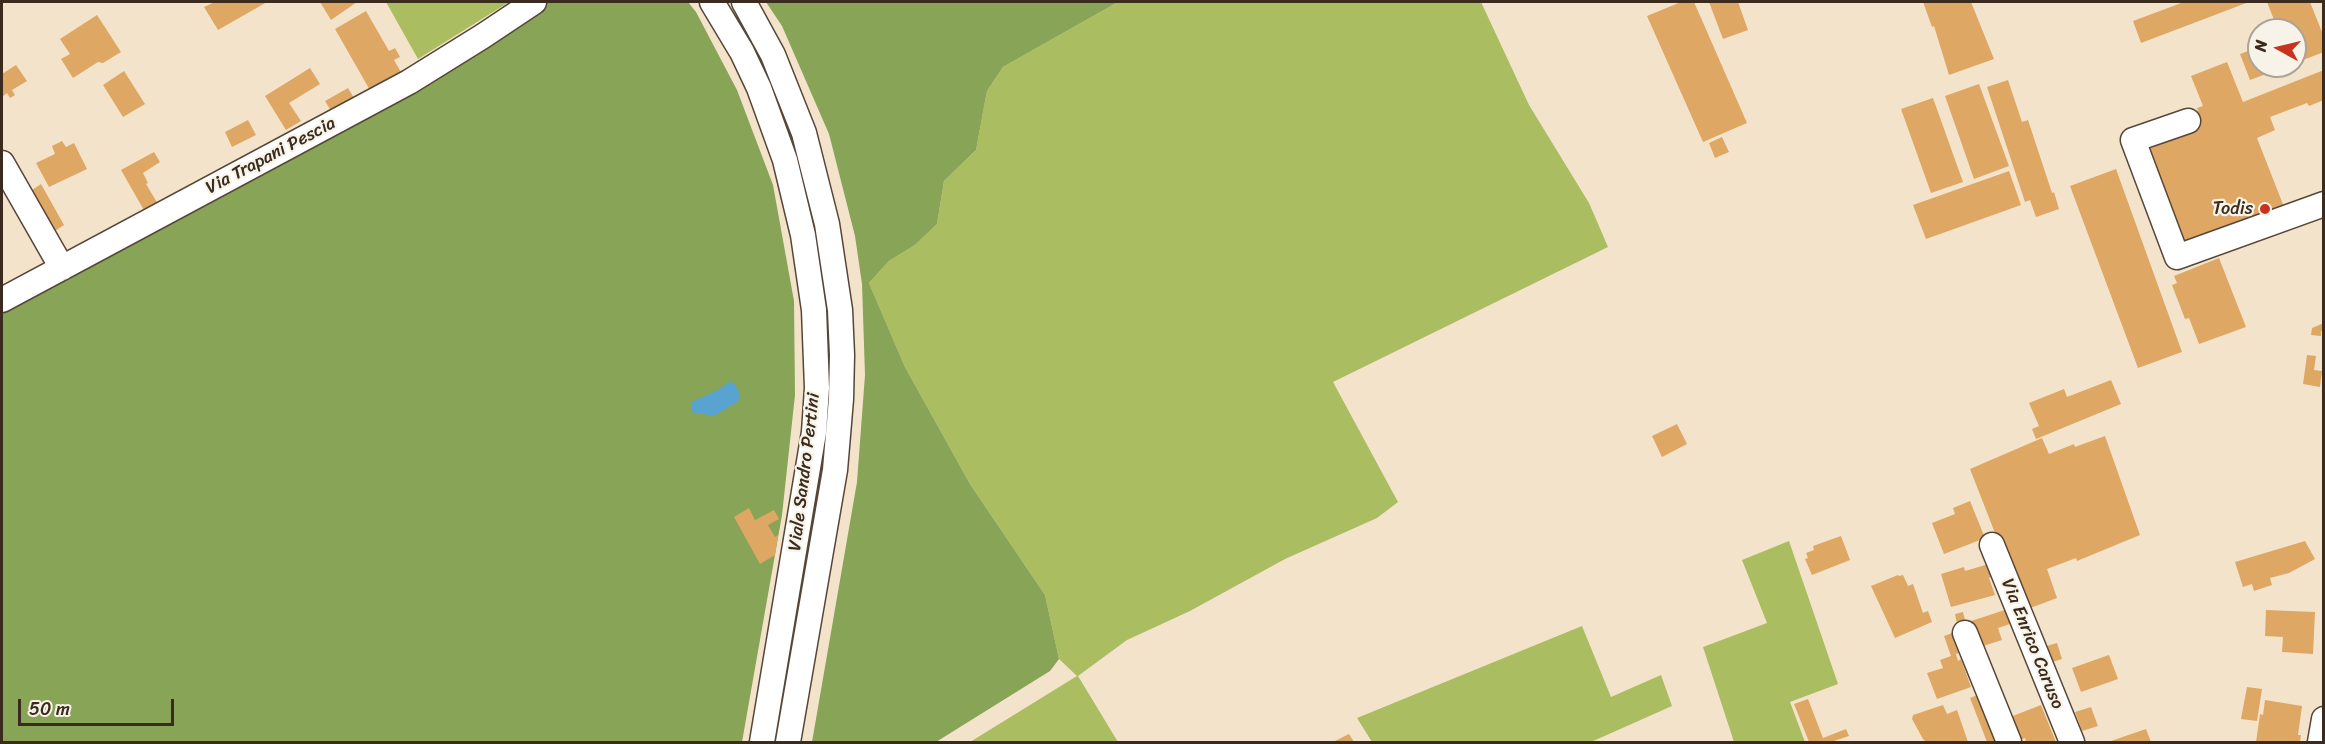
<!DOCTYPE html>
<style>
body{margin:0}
#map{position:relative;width:2325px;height:744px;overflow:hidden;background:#f4e3cb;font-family:Sriracha,sans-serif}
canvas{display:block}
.frame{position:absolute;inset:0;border:3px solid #3b2a1e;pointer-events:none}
.north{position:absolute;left:2247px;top:18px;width:60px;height:60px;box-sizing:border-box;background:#f7f3e8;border:2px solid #aca397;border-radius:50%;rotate:278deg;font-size:16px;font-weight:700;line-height:24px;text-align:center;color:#3b2a1e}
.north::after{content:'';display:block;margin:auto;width:21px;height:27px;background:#c8321e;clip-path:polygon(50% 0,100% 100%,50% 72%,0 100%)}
.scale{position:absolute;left:18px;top:699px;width:156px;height:27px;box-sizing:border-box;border:3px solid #3b2a1e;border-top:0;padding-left:8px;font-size:18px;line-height:21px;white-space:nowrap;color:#3b2a1e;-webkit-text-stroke:4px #f7f3e8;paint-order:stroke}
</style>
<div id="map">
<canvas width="2325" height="744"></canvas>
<div class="frame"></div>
<div class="north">N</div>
<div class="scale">50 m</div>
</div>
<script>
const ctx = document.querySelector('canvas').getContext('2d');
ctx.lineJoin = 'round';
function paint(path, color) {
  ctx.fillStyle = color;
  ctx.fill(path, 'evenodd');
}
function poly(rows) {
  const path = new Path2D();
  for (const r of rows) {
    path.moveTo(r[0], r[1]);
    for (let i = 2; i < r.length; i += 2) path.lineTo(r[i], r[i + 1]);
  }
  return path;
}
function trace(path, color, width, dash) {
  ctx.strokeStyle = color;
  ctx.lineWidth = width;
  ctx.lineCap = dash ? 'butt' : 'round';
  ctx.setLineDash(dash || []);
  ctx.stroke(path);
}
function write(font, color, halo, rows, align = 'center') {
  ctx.font = font + ' Sriracha,sans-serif';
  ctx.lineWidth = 4.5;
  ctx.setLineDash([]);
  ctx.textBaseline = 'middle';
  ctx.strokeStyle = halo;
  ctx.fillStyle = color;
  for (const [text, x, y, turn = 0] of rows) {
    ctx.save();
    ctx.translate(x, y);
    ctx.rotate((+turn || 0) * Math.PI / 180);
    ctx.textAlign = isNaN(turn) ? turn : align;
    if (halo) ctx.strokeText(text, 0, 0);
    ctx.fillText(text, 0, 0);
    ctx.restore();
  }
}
const green = poly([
 [386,2,509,2,418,59],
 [1118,2,1481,2,1529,105,1589,203,1608,247,1333,382,1398,502,1377,518,1285,559,1190,611,1127,640,1078,676,1118,742,970,742,1077,676,1059,659,1045,595,970,484,905,367,869,283,889,261,915,245,937,224,944,181,976,150,987,91,1003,67],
 [1789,541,1838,684,1790,702,1805,742,1734,742,1703,647,1767,623,1742,560],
 [1582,626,1611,697,1661,675,1672,706,1591,742,1372,742,1357,718]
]);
const forest = poly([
 [547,2,688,2,696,12,737,90,773,185,794,301,795,395,782,515,742,742,2,742,2,311,528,16],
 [766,2,1118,2,1003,67,987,91,976,150,944,181,937,224,915,245,889,261,869,283,905,367,970,484,1045,595,1059,659,1050,671,936,742,812,742,857,482,865,375,862,284,855,236,829,134,782,26]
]);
const water = poly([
 [729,382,734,383,740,394,740,399,737,402,714,416,691,412,691,402,718,390]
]);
const building = poly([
 [215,2,267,2,218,30,204,7],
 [320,2,357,2,331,20],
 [1681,2,1694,2,1747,123,1703,142,1647,16],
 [1709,2,1738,2,1748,30,1723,39],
 [1923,2,1971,2,1994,59,1949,75,1934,26,1932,27],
 [2184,2,2249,2,2141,43,2133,21],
 [2267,2,2310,2,2324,37,2324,52,2295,63,2295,30,2278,30],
 [366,11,389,51,395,48,400,57,394,60,402,74,371,92,335,29],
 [97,15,121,52,103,63,98,62,73,78,61,59,70,54,60,39],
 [2259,47,2259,66,2288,66,2250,80,2240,54],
 [2227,62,2243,102,2324,70,2324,100,2309,106,2307,103,2270,117,2275,130,2257,138,2284,207,2186,246,2148,149,2196,130,2190,115,2198,111,2197,108,2203,106,2191,76],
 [16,65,27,81,12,90,15,95,10,98,7,93,2,97,2,74],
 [310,68,320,84,289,103,301,121,286,130,265,96],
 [124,71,145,104,123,117,103,85],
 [2008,80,2022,122,2028,120,2052,193,2054,192,2059,209,2036,217,2030,200,2025,202,1987,87],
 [1979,84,2009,166,1974,179,1945,96],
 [348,88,357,103,334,116,325,101],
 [1933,98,1963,182,1931,193,1901,109],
 [248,120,256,135,232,147,225,132],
 [1722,137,1729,152,1715,158,1709,143],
 [62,141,66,147,74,143,87,169,49,187,36,163,55,154,52,146],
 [154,152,160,162,143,173,148,183,146,184,158,204,145,212,121,170],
 [2116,169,2182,352,2138,368,2070,186],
 [2009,171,2021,205,1926,239,1913,205],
 [41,184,64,225,52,233,25,189,30,185,32,190],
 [2219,258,2246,327,2199,344,2189,318,2185,319,2172,285,2177,283,2174,276],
 [2324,323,2324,332,2321,331,2321,336,2311,335,2312,328],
 [2307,355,2316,356,2314,370,2322,371,2320,387,2303,384],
 [2111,380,2121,404,2036,439,2032,429,2039,426,2029,403,2064,389,2067,397],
 [1677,424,1687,444,1662,457,1652,436],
 [2105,436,2140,535,2077,561,2076,558,2047,569,2057,598,2025,610,1970,469,2042,438,2049,454,2074,444,2075,447],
 [1970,501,1985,538,1944,554,1932,523,1955,514,1953,508],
 [749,508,755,520,774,510,779,519,768,525,775,537,778,535,775,555,760,564,734,517],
 [1841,536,1850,560,1812,575,1805,559,1808,558,1806,553,1814,550,1813,546],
 [2305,541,2315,559,2289,573,2270,578,2272,585,2254,591,2252,584,2243,587,2235,562],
 [1992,563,1996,575,1989,578,1995,595,1951,607,1941,574,1964,567,1965,571],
 [1898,575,1899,576,1903,575,1908,586,1913,584,1923,613,1928,611,1932,622,1895,638,1871,586],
 [2008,609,2019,621,1998,628,2002,640,1977,648,1968,622],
 [2266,610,2315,612,2313,654,2282,652,2283,637,2265,636],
 [1963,612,1965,620,1957,624,1955,614],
 [1958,631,1965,651,1956,654,1958,661,1961,659,1971,687,1937,699,1927,673,1943,668,1940,660,1951,656,1944,636],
 [2057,643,2062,659,2046,664,2040,648],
 [2109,655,2118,679,2081,692,2072,668],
 [2247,687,2262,689,2257,721,2241,719],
 [1985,692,2004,742,1987,742,1970,698],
 [1808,699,1823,738,1846,729,1849,736,1831,742,1809,742,1794,704],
 [2265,700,2302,706,2298,735,2301,735,2300,742,2256,742,2260,714,2263,715],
 [1943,705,1947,714,1957,710,1968,742,1926,742,1923,739,1912,719,1913,715],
 [2041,705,2056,742,2026,742,2025,738,2014,742,2005,719],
 [2091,707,2098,726,2082,731,2075,712],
 [2146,729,2151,742,2108,742],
 [1349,734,1354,742,1333,742]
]);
const minor = poly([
 [712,2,742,52,759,88,785,160,803,235,814,310,817,388,814,432,762,742],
 [744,2,773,55,804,133,827,224,840,310,842,355,841,399,835,470,788,742],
 [2188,121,2133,140,2177,257,2324,204],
 [2,163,62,268],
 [2,300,409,82,483,36,534,2],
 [1992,545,2072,742],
 [1965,633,2009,742],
 [2320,742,2324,719]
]);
const markers = [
 [2265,209,6,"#c8321e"]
];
const streetNames = [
 ["Via Trapani Pescia",271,156,-28],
 ["Viale Sandro Pertini",805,472,-83],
 ["Via Enrico Caruso",2032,644,68]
];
const poiNames = [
 ["Todis",2253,209]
];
paint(green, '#aabd61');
paint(forest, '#87a457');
paint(water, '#58a3d0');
paint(building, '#dea764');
trace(minor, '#574638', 27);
trace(minor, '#fff', 24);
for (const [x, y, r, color] of markers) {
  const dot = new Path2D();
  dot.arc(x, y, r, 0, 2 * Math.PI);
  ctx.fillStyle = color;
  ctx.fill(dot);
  trace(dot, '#f7f3e8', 2);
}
write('18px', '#3b2a1e', '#f7f3e8', streetNames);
write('18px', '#3b2a1e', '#f7f3e8', poiNames, 'right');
</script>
